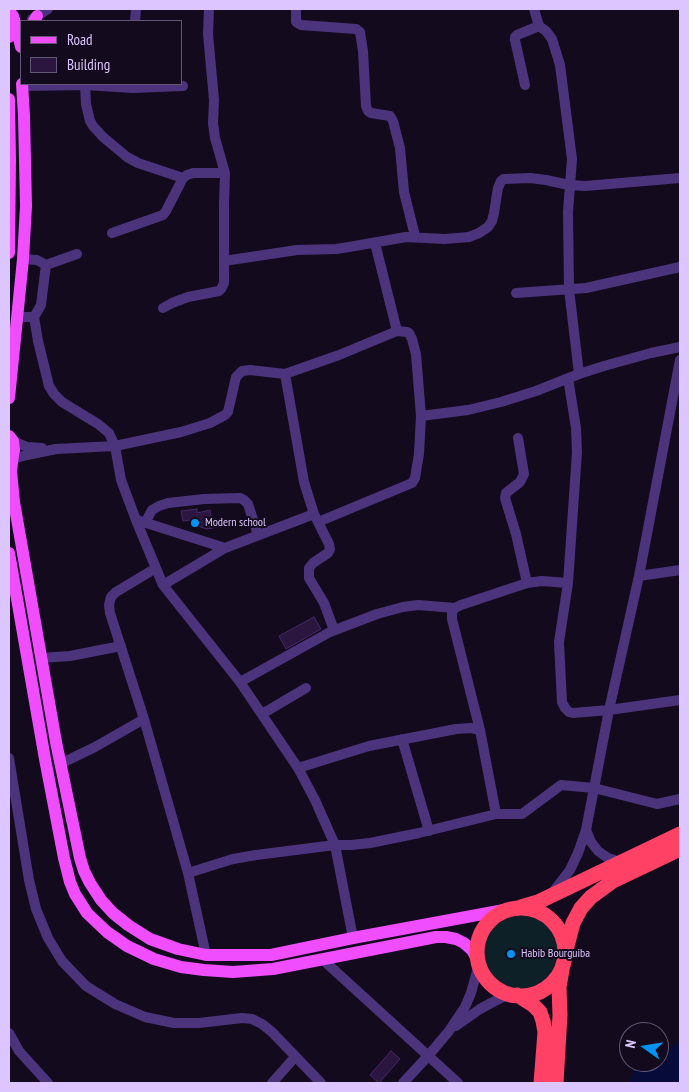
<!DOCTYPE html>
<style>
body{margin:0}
#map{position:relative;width:689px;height:1092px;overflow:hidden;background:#130b1d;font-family:"PT Sans Narrow",sans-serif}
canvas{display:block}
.frame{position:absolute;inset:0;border:10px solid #ddc6ff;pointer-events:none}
.legend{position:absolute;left:20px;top:20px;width:162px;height:65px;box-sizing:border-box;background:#130b1d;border:1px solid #645677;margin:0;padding:6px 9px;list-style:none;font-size:15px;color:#ddc6ff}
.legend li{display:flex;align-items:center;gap:10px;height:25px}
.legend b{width:25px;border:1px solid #645677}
.north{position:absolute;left:619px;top:1022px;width:50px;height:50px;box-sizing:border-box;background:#130b1d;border:1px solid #645677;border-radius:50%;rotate:283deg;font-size:14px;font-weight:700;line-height:20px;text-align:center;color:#ddc6ff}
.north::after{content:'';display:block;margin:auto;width:18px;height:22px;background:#0093f1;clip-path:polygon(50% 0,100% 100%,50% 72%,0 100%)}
</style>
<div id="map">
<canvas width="689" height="1092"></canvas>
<div class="frame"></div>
<ul class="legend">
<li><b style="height:6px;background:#f04dff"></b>Road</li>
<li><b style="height:14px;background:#2a163e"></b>Building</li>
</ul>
<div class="north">N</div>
</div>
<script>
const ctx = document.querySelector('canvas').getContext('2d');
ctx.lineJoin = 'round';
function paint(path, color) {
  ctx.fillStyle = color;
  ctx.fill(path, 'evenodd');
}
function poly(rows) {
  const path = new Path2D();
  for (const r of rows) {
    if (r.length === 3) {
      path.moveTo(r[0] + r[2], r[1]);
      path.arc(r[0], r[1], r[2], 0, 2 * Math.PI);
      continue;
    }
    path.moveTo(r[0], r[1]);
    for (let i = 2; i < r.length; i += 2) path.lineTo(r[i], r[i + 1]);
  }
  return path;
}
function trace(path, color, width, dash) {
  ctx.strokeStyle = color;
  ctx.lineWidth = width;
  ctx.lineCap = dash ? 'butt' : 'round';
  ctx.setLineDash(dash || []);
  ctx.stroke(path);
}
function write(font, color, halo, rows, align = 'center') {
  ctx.font = font + ' "PT Sans Narrow",sans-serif';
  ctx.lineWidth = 4;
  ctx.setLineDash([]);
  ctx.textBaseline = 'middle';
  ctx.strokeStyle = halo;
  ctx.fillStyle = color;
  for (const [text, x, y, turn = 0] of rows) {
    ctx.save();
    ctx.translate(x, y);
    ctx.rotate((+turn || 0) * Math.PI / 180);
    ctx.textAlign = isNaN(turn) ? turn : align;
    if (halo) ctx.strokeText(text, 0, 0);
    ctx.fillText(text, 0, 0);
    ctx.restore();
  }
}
const green = poly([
 [521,952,37]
]);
const water = poly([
 [680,1042,680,1083,629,1083,636,1067,644,1062,659,1062,659,1053]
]);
const building = poly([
 [197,509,197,513,210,510,213,528,207,529,192,524,191,520,183,521,181,511,197,509],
 [314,617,321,629,286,649,279,636,314,617],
 [391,1051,400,1059,379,1083,370,1075,391,1051]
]);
const minor = poly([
 [296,9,296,22,301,25,356,29,360,32,363,51,366,106,368,111,371,113,390,116,393,121,400,148,404,192,415,236],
 [534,9,539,26,546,31,552,39,560,65,572,159,568,212,569,289,579,374],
 [32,19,48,9],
 [135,21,136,9],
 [85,85,133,88,183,86],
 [525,85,515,40,515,37,517,35,539,26],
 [22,86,85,85,86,104,90,121,93,126,103,137,127,157,138,163,183,178],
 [112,233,163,215,166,211,183,178,187,175,193,173,225,173],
 [23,259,37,260,46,265,41,305,34,317],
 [224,261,297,250,336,249,349,247,406,237,445,239,469,237,479,233,488,227,492,221,494,213,498,188,501,181,504,179,530,178,546,180,569,185,585,186,680,178],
 [46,265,77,254],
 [516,293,586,288,680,267],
 [163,308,172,303,188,297,219,291,221,289,224,283,224,204,225,173,215,138,213,123,214,100,208,34,209,9],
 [17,317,34,317,38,341,49,386,54,394,62,402,98,424,109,433,115,446,121,480,136,520,163,585,240,682,298,768,315,800,335,845,353,938],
 [285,374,304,482,314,514],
 [568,378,576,428,577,452,568,583,559,642,562,702,565,708,569,712,573,713,609,710,680,700],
 [421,416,468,410,501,402,536,391,579,374,604,366,651,353,680,347],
 [518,438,524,474,520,482,506,493,505,498,516,534,527,583],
 [13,441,27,447,42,448],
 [9,460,27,455,56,449,115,446,181,432,210,423,225,415,228,412,236,377,242,371,250,370,285,374,339,355,397,331,375,243],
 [140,521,225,548],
 [318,522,329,544,330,549,328,553,313,563,309,568,309,578,324,603,334,630],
 [145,523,152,510,159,506,168,503,204,499,240,498,244,500,248,504,258,535],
 [156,568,116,592,111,597,109,605,110,613,144,719,188,873,206,955],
 [639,576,680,570],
 [163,585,225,548,314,514,318,522,412,483,415,478,419,454,421,416,416,354,412,339,409,333,407,332,397,331],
 [41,658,70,656,121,646],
 [240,682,330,632,377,614,403,607,418,605,455,608],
 [262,714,306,688],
 [402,739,429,831],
 [9,758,29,880,36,909,48,938,62,961,86,986,115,1004,145,1017,174,1023,199,1023,242,1018,252,1019,262,1024,272,1032,321,1083],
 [60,764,95,747,144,719],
 [298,768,369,746,456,729,471,728,480,730],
 [496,814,480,730,452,619,452,612,455,608,461,605,527,583,542,581,568,583],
 [586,830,591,842,598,851,608,858,620,862],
 [188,873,233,859,256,855,335,845,351,845,370,843,419,833,496,814,522,814,561,785,594,788,657,804,680,799],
 [553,892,570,870,578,853,586,830,609,710,639,576,680,360],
 [322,959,458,1083],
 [456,1026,480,1009,491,1003,503,997,514,995],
 [9,1033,19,1051,48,1083],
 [272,1083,295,1057],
 [403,1083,428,1056,449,1031,465,1007,471,993,479,964]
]);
const major = poly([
 [9,11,13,16,16,26,12,34,9,37],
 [34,21,37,16],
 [15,30,18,34,21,47],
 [9,99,10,160,9,253],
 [9,398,23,259,26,206,24,116,22,84],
 [9,436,13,441,14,450,13,455,9,460],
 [13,455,11,471,14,502,56,742,80,858,84,871,90,883,101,900,113,913,128,925,150,939,178,949,206,955,271,955,353,938,515,908],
 [9,553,45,759,64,858,70,882,75,894,87,913,107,932,127,946,154,959,181,967,204,970,233,972,273,969,436,937,446,937,456,939,464,943,472,950,478,961]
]);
const highway = poly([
 [521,907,538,902,680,834],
 [521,952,44],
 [566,950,573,923,581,908,591,897,613,881,680,849],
 [517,995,533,1005,540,1012,543,1021,545,1032,541,1083],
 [556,1083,560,1015,559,987,562,970]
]);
const markers = [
 [195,523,5,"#0093f1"],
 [511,954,5,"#0093f1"]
];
const poiNames = [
 ["Modern school",205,523],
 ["Habib Bourguiba",521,954]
];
paint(green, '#0e2027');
paint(water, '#070b39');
paint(building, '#2a163e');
trace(building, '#48286b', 1);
trace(minor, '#4c347d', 10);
trace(major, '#f04dff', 12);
trace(highway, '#ff4165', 15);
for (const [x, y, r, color] of markers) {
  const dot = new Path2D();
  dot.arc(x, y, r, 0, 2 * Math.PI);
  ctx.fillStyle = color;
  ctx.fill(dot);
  trace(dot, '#130b1d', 2);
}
write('12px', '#ddc6ff', '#130b1d', poiNames, 'left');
</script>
